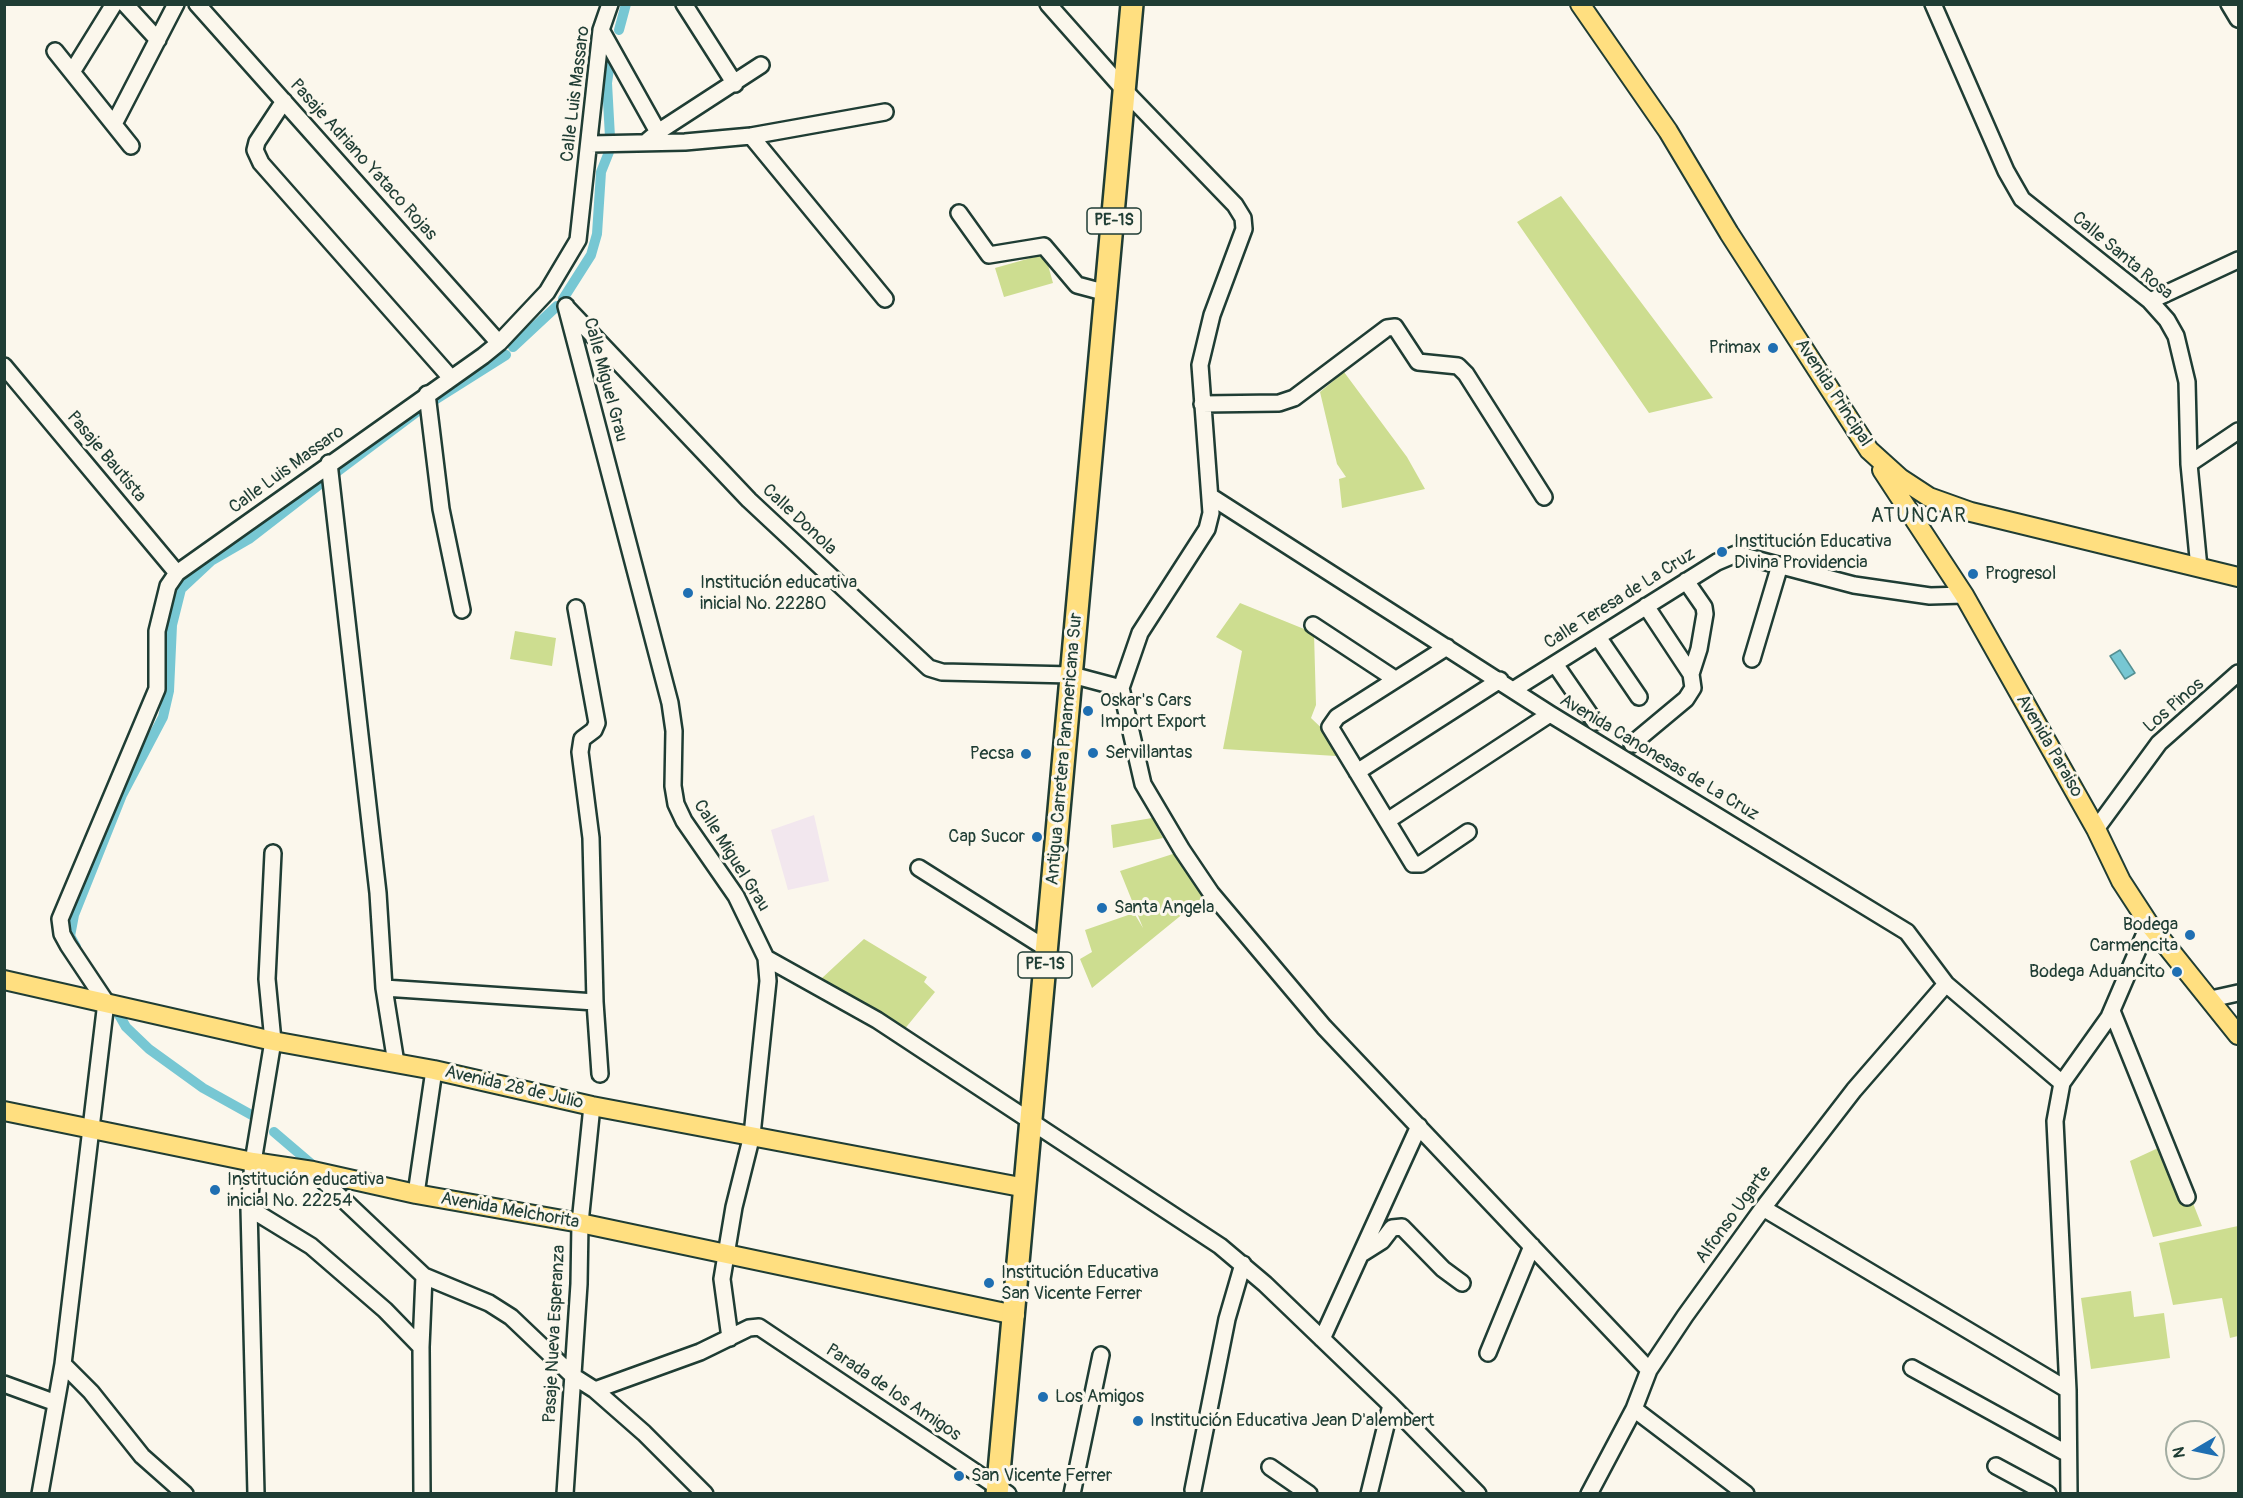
<!DOCTYPE html>
<meta charset="utf-8">
<style>
body{margin:0}
#map{position:relative;width:2243px;height:1498px;overflow:hidden;background:#fbf7ec;font-family:Pangolin,sans-serif}
canvas{display:block}
.frame{position:absolute;inset:0;border:6px solid #1f3d34;pointer-events:none}
.north{position:absolute;left:2165px;top:1420px;width:60px;height:60px;box-sizing:border-box;background:#fbf7ec;border:2px solid #a3ada2;border-radius:50%;rotate:261deg;font-size:16px;font-weight:700;line-height:24px;text-align:center;color:#1f3d34}
.north::after{content:'';display:block;margin:auto;width:21px;height:27px;background:#1f6fb2;clip-path:polygon(50% 0,100% 100%,50% 72%,0 100%)}
</style>
<div id="map">
<canvas width="2243" height="1498"></canvas>
<div class="frame"></div>
<div class="north">N</div>
</div>
<script>
const ctx = document.querySelector('canvas').getContext('2d');
ctx.lineJoin = 'round';
function paint(path, color) {
  ctx.fillStyle = color;
  ctx.fill(path, 'evenodd');
}
function poly(rows) {
  const path = new Path2D();
  for (const r of rows) {
    path.moveTo(r[0], r[1]);
    for (let i = 2; i < r.length; i += 2) path.lineTo(r[i], r[i + 1]);
  }
  return path;
}
function trace(path, color, width, dash) {
  ctx.strokeStyle = color;
  ctx.lineWidth = width;
  ctx.lineCap = dash ? 'butt' : 'round';
  ctx.setLineDash(dash || []);
  ctx.stroke(path);
}
function write(font, color, halo, rows, align = 'center') {
  ctx.font = font + ' Pangolin,sans-serif';
  ctx.lineWidth = 6;
  ctx.setLineDash([]);
  ctx.textBaseline = 'middle';
  ctx.strokeStyle = halo;
  ctx.fillStyle = color;
  for (const [text, x, y, turn = 0] of rows) {
    ctx.save();
    ctx.translate(x, y);
    ctx.rotate((+turn || 0) * Math.PI / 180);
    ctx.textAlign = isNaN(turn) ? turn : align;
    if (halo) ctx.strokeText(text, 0, 0);
    ctx.fillText(text, 0, 0);
    ctx.restore();
  }
}
const built = poly([
 [814,815,829,881,788,890,771,830]
]);
const green = poly([
 [1561,196,1713,398,1649,413,1517,222],
 [1045,254,1053,283,1004,297,995,268],
 [1344,372,1407,457,1425,489,1342,508,1339,479,1346,477,1337,464,1320,392],
 [1240,603,1314,633,1316,705,1311,718,1352,757,1223,749,1242,651,1216,637],
 [515,631,556,638,552,666,510,659],
 [1152,818,1163,838,1113,848,1111,825],
 [1179,852,1206,895,1092,988,1080,959,1092,952,1085,930,1134,913,1143,928,1120,871],
 [864,939,927,977,924,982,935,992,903,1031,821,979],
 [2169,1143,2202,1226,2153,1237,2130,1161],
 [2238,1226,2238,1336,2230,1338,2222,1298,2173,1305,2159,1243],
 [2131,1291,2134,1317,2164,1313,2170,1358,2091,1369,2081,1298]
]);
const water = poly([
 [2120,650,2135,673,2125,679,2110,656,2120,650]
]);
const canal = poly([
 [619,30,626,4],
 [610,137,607,83,610,61],
 [563,299,591,255,597,234,601,172,609,152],
 [513,347,557,306],
 [433,401,506,355],
 [334,474,418,411],
 [76,947,70,936,74,915,122,795,163,717,169,691,172,625,181,589,211,561,249,539,324,481],
 [118,1013,126,1027,149,1049,203,1088,257,1118],
 [274,1132,315,1167]
]);
const minor = poly([
 [125,4,158,40],
 [197,4,499,343],
 [684,4,735,84],
 [1048,4,1126,92,1235,205,1243,218,1244,229,1212,315,1200,365,1211,513,1207,529,1140,633,1121,688],
 [1933,4,2006,171,2022,199,2150,301,2167,320,2176,336,2187,382,2189,464,2199,568],
 [2229,4,2238,19],
 [601,30,658,132],
 [55,51,131,146],
 [72,72,114,4],
 [284,101,257,142,255,150,261,163,451,378],
 [114,124,176,4],
 [751,136,885,299],
 [645,143,658,132,761,65],
 [590,144,685,142,751,136,885,112],
 [959,213,989,255,1044,246,1077,285,1107,293],
 [2150,301,2238,260],
 [566,306,670,703,674,731,673,786,676,804,684,821,736,896,766,958,768,981,752,1135,734,1207,722,1279,730,1338],
 [567,308,749,500,929,668,942,672,1072,675,1121,688],
 [4,366,177,573],
 [427,394,441,509,462,610],
 [1202,404,1279,403,1294,398,1387,328,1395,327,1418,362,1458,366,1466,374,1544,497],
 [329,463,378,893,384,988,396,1063],
 [2189,464,2238,431],
 [1210,496,1550,714,1907,932,1946,984,2062,1083],
 [1686,581,1704,607,1705,614,1699,649,1691,674],
 [576,608,597,723,594,730,582,739,580,752,591,838,595,1002,600,1074],
 [1313,625,1395,679],
 [1598,637,1639,697],
 [1447,647,1337,717,1330,727,1413,864,1421,864,1468,832],
 [1752,659,1780,565],
 [1555,664,1595,722],
 [1121,688,1143,784,1182,850,1211,893,1324,1027,1649,1370],
 [1513,690,1717,562,1736,554,1854,585,1930,596,1964,595],
 [1632,744,1686,699,1693,688,1691,674,1646,606],
 [1357,772,1500,680],
 [1387,821,1550,714],
 [2096,829,2159,743,2238,673],
 [919,868,1047,949],
 [766,958,877,1020,1220,1246,1265,1284,1391,1405,1478,1494],
 [384,988,595,1002],
 [2211,999,2238,993],
 [2112,1011,2187,1197],
 [313,1171,424,1276,489,1303,511,1317,573,1376,595,1390,644,1433,705,1494],
 [416,1194,434,1070],
 [249,1208,311,1246,385,1310,421,1347],
 [1763,1208,2068,1390],
 [1363,1253,1382,1241,1392,1228,1402,1227,1443,1269,1462,1283],
 [1322,1339,1419,1126],
 [1488,1353,1532,1246],
 [1912,1368,2068,1454],
 [4,1384,56,1403],
 [595,1390,700,1352,749,1328,759,1327,1008,1494],
 [1634,1409,1746,1494],
 [1996,1466,2048,1494],
 [1270,1467,1309,1494],
 [1193,1490,1227,1319,1243,1264],
 [40,1494,63,1364],
 [185,1494,142,1456,91,1392,63,1364,106,1002,68,945,62,934,60,919,157,689,157,631,168,586,177,573,483,356,499,343,547,292,578,240,601,30,610,4],
 [256,1494,249,1208,253,1162,273,1041,267,979,273,853],
 [422,1494,421,1347,424,1276],
 [565,1494,579,1284,580,1223,592,1106],
 [1072,1494,1101,1355],
 [1369,1494,1391,1405],
 [1589,1494,1634,1409,1649,1370,1685,1316,1763,1208,1854,1090,1946,984],
 [2069,1494,2068,1390,2055,1121,2062,1083,2109,1017,2149,924]
]);
const major = poly([
 [1580,4,1668,131,1729,233,1869,450,1900,478,1929,497,1971,512,2238,577],
 [1882,470,1964,595,2096,829,2121,881,2149,924,2238,1035],
 [4,980,273,1041,434,1070,592,1106,1026,1188],
 [4,1111,253,1162,313,1171,416,1194,580,1223,1015,1315]
]);
const highway = poly([
 [997,1494,1132,4]
]);
const markers = [
 [1773,348,6,"#1f6fb2"],
 [1722,552,6,"#1f6fb2"],
 [1973,574,6,"#1f6fb2"],
 [688,593,6,"#1f6fb2"],
 [1088,711,6,"#1f6fb2"],
 [1093,753,6,"#1f6fb2"],
 [1026,754,6,"#1f6fb2"],
 [1037,837,6,"#1f6fb2"],
 [1102,908,6,"#1f6fb2"],
 [2190,935,6,"#1f6fb2"],
 [2177,972,6,"#1f6fb2"],
 [215,1190,6,"#1f6fb2"],
 [989,1283,6,"#1f6fb2"],
 [1043,1397,6,"#1f6fb2"],
 [1138,1421,6,"#1f6fb2"],
 [959,1476,6,"#1f6fb2"]
];
const shields = [
 [1114,221,54],
 [1045,965,54]
];
const shieldNames = [
 ["PE-1S",1114,221],
 ["PE-1S",1045,965]
];
const streetNames = [
 ["Calle Luis Massaro",576,94,-83],
 ["Pasaje Adriano Yataco Rojas",363,160,48],
 ["Calle Santa Rosa",2122,256,40],
 ["Calle Miguel Grau",605,380,75],
 ["Avenida Principal",1833,393,57],
 ["Pasaje Bautista",106,457,50],
 ["Calle Luis Massaro",287,470,-36],
 ["Calle Donola",799,520,43],
 ["Calle Teresa de La Cruz",1620,599,-32],
 ["Los Pinos",2174,706,-41],
 ["Avenida Paraiso",2049,746,60],
 ["Antigua Carretera Panamericana Sur",1065,749,-85],
 ["Avenida Canonesas de La Cruz",1659,758,31],
 ["Calle Miguel Grau",731,856,58],
 ["Avenida 28 de Julio",514,1088,13],
 ["Avenida Melchorita",510,1211,10],
 ["Alfonso Ugarte",1734,1215,-54],
 ["Pasaje Nueva Esperanza",555,1334,-87],
 ["Parada de los Amigos",893,1393,34]
];
const poiNames = [
 ["Primax",1761,348,"right"],
 ["Institución Educativa",1734,542],
 ["Divina Providencia",1734,563],
 ["Progresol",1985,574],
 ["Institución educativa",700,583],
 ["inicial No. 22280",700,604],
 ["Oskar's Cars",1100,701],
 ["Import Export",1100,722],
 ["Servillantas",1105,753],
 ["Pecsa",1014,754,"right"],
 ["Cap Sucor",1025,837,"right"],
 ["Santa Angela",1114,908],
 ["Bodega",2178,925,"right"],
 ["Carmencita",2178,946,"right"],
 ["Bodega Aduancito",2165,972,"right"],
 ["Institución educativa",227,1180],
 ["inicial No. 22254",227,1201],
 ["Institución Educativa",1001,1273],
 ["San Vicente Ferrer",1001,1294],
 ["Los Amigos",1055,1397],
 ["Institución Educativa Jean D'alembert",1150,1421],
 ["San Vicente Ferrer",971,1476]
];
const neighbourhoodNames = [
 ["ATUNCAR",1919,517]
];
paint(built, '#f2e7ee');
paint(green, '#cddd90');
paint(water, '#77c7d3');
trace(water, '#549093', 1.5);
trace(canal, '#77c7d3', 10);
trace(minor, '#1f3d34', 20);
trace(major, '#1f3d34', 22);
trace(highway, '#1f3d34', 26);
trace(minor, '#fbf7ec', 15);
trace(major, '#ffdf80', 18);
trace(highway, '#ffdf80', 21);
for (const [x, y, r, color] of markers) {
  const dot = new Path2D();
  dot.arc(x, y, r, 0, 2 * Math.PI);
  ctx.fillStyle = color;
  ctx.fill(dot);
  trace(dot, '#fbf7ec', 2);
}
for (const [x, y, w] of shields) {
  const box = new Path2D();
  box.roundRect(x - w / 2, y - 13, w, 26, 4.5);
  ctx.fillStyle = '#fbf7ec';
  ctx.fill(box);
  trace(box, '#1f3d34', 1.5);
}
write('bold 16px', '#1f3d34', null, shieldNames);
write('18px', '#1f3d34', '#fbf7ec', streetNames);
write('18px', '#1f3d34', '#fbf7ec', poiNames, 'left');
ctx.letterSpacing = '1.5px';
write('20px', '#1f3d34', '#fbf7ec', neighbourhoodNames);
ctx.letterSpacing = '0px';
</script>
